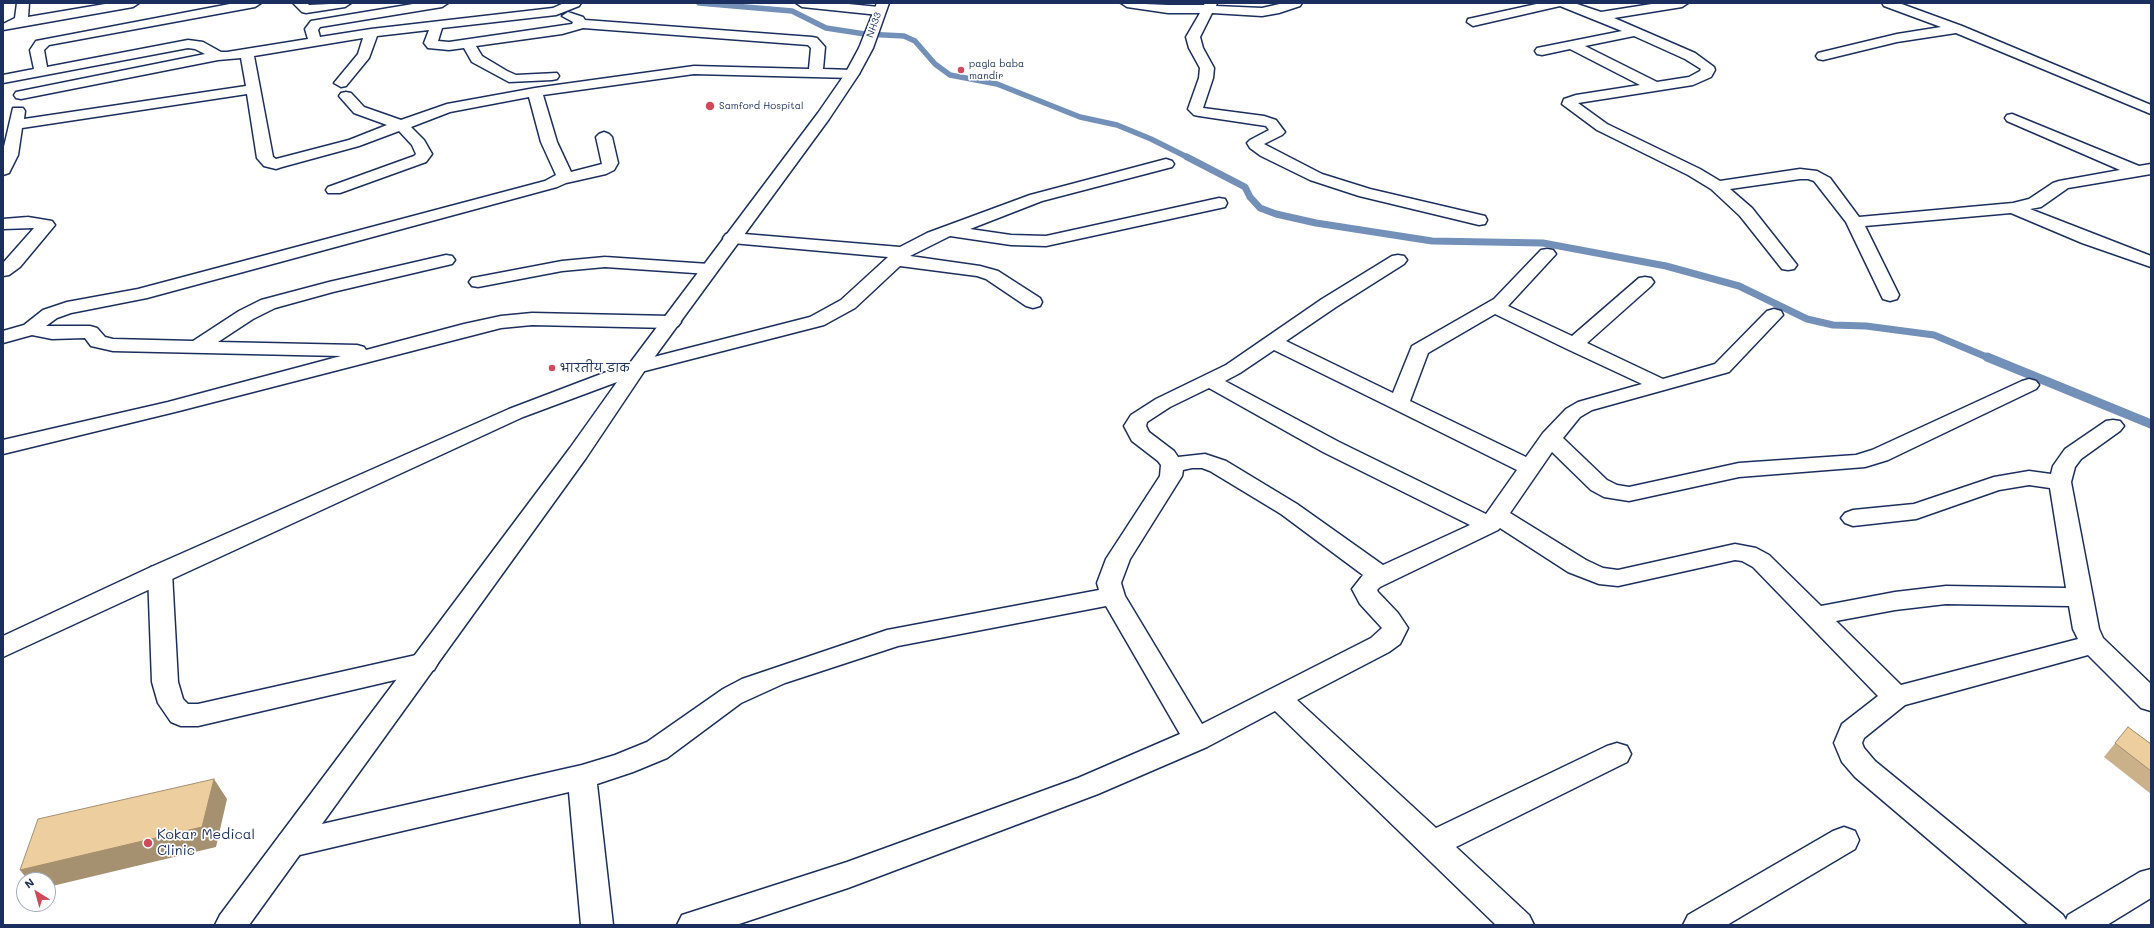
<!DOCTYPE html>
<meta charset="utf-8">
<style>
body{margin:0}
#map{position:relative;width:2154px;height:928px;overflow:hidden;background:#fff;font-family:Mali,sans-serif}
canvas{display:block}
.frame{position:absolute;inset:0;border:4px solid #1b2f5e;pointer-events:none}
.north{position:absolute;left:16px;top:872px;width:40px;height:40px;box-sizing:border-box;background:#fff;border:1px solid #a4acbf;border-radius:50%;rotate:323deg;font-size:11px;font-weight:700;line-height:16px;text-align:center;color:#1b2f5e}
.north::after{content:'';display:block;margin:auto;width:14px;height:18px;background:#d1495b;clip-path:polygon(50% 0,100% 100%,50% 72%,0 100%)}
</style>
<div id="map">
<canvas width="2154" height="928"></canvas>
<div class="frame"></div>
<div class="north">N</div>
</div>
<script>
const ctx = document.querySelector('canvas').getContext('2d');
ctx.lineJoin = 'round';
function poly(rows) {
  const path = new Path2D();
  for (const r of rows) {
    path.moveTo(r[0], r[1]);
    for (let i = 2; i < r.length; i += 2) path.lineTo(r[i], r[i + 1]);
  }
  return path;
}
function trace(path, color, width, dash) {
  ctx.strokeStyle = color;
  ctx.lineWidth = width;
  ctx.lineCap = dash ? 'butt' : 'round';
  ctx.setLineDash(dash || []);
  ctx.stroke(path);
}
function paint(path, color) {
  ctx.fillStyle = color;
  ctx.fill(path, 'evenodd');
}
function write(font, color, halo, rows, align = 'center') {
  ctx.font = font + ' Mali,"Playpen Sans Deva",sans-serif';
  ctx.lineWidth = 3.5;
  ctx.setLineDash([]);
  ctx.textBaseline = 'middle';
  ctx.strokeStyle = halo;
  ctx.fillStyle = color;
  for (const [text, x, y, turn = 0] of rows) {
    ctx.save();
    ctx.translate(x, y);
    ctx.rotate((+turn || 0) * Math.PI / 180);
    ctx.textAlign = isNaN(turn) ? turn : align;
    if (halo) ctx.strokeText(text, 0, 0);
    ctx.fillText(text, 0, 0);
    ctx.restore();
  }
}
const streamFar2 = poly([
 [699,3,792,11,826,28,865,34,904,36,915,41,935,64,950,75,997,84,1080,117,1117,125,1151,139,1189,158]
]);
const streamFar1 = poly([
 [1187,157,1245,187,1250,197,1260,208,1276,214,1316,223,1432,241,1543,243,1666,266,1739,286,1807,319,1833,325,1866,326,1934,335,1989,358]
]);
const stream = poly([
 [1987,357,2151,424]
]);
const street = poly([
 [17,3,29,3,28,17,111,3,139,3,133,7,3,30,3,24,15,18,17,3],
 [235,3,261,3,255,7,49,45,44,50,47,67,188,40,203,42,221,52,227,52,308,39,305,29,311,21,419,3,448,3,442,7,320,27,318,30,320,37,371,29,553,8,564,3,581,3,579,6,556,15,442,28,438,41,449,42,572,24,573,22,562,16,568,12,583,17,585,20,812,37,817,38,825,47,823,69,852,70,859,74,852,78,694,74,543,95,557,142,571,172,602,164,596,137,599,134,604,132,609,134,612,137,618,163,614,170,606,174,566,183,557,187,147,298,71,313,57,318,46,326,90,326,97,328,105,337,113,339,193,341,239,311,261,300,329,282,446,255,452,256,455,260,452,264,333,292,275,308,253,319,218,342,357,345,364,347,366,350,464,324,501,316,532,313,671,316,678,318,681,322,678,326,671,328,532,325,501,328,179,411,3,454,3,440,168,402,341,356,113,351,91,346,85,338,52,339,32,335,3,343,3,331,24,325,43,310,67,302,138,289,545,181,556,175,541,142,529,97,450,112,411,127,424,140,432,154,426,162,340,193,328,193,326,190,328,187,414,156,416,154,412,145,399,131,359,146,282,167,276,169,264,166,257,158,247,94,22,128,18,155,9,173,3,175,3,151,13,108,23,108,25,111,24,119,246,86,241,58,218,60,21,99,16,98,14,95,16,92,21,91,205,54,195,49,188,48,3,83,3,75,34,69,30,50,36,41,235,3],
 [583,28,808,45,811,48,809,69,694,66,535,88,447,104,401,120,364,107,351,93,346,92,341,93,339,96,354,113,387,125,349,140,276,159,273,157,254,56,363,38,358,54,334,83,341,87,346,86,369,58,377,36,429,30,424,43,428,48,449,50,464,48,472,62,509,82,552,80,557,79,559,76,557,73,516,75,507,71,482,56,476,46,562,34,583,28],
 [293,3,307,3,309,5,351,3,345,7,306,13,302,12,293,3],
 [796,3,838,3,879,7,885,11,879,15,802,7,796,3],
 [1121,3,1168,5,1204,5,1205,3,1217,3,1216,6,1262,8,1284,3,1302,3,1300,6,1279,13,1262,16,1212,13,1200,37,1203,48,1214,68,1213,78,1203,108,1264,116,1276,120,1285,132,1282,135,1264,144,1322,174,1370,189,1485,216,1487,220,1485,224,1479,225,1359,196,1310,180,1261,156,1250,148,1247,143,1250,140,1269,130,1266,126,1199,116,1194,115,1188,109,1199,78,1200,68,1189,48,1186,37,1200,13,1168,13,1127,7,1121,3],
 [1541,3,1574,3,1601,12,1658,3,1688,3,1682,7,1614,18,1695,53,1714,67,1715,70,1711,77,1693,85,1578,103,1607,124,1700,169,1720,181,1800,169,1817,171,1830,178,1859,217,2013,203,2029,199,2053,183,2059,181,2120,170,2007,121,2005,118,2007,115,2012,114,2139,166,2151,164,2151,174,2068,188,2041,207,2030,209,2151,256,2151,267,2082,243,2011,213,1865,226,1899,295,1897,299,1890,301,1883,299,1881,295,1846,222,1814,181,1808,179,1800,179,1730,189,1752,208,1797,265,1794,269,1788,270,1782,269,1740,216,1711,189,1688,175,1597,130,1562,104,1564,99,1576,95,1640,85,1570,49,1542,55,1537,54,1535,51,1537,48,1622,31,1560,6,1473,26,1467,22,1468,19,1541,3],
 [1634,36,1685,59,1701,69,1700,71,1689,77,1657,82,1585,46,1634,36],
 [1882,3,1899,3,1962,26,2151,105,2151,114,1956,33,1897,42,1823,60,1818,59,1816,56,1818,53,1897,34,1941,27,1884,6,1882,3],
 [1166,159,1172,161,1174,164,1172,167,1042,201,970,229,1011,235,1046,236,1219,198,1225,199,1227,203,1225,207,1046,246,1011,245,950,236,910,256,980,266,998,271,1040,298,1042,302,1040,306,1033,308,1026,306,986,279,977,276,900,266,855,308,824,325,637,373,630,371,627,367,630,363,810,317,841,300,888,257,732,243,726,242,723,238,726,234,732,233,900,247,927,233,1030,195,1166,159],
 [28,217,52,221,55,225,20,267,9,275,3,276,3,263,34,228,3,229,3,219,28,217],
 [1547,249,1553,250,1556,254,1508,306,1572,336,1639,278,1645,277,1651,278,1654,282,1651,286,1587,343,1663,379,1715,364,1767,311,1774,309,1781,311,1783,315,1729,372,1592,410,1580,417,1563,438,1607,480,1617,485,1629,487,1739,463,1856,455,1872,450,2022,381,2029,379,2036,381,2039,385,2036,389,1888,460,1865,467,1739,477,1629,501,1604,497,1591,490,1552,452,1510,513,1586,560,1603,568,1618,570,1735,544,1756,548,1769,555,1821,606,1895,592,1946,586,2066,588,2050,488,2029,485,1999,490,1916,519,1853,526,1845,523,1841,518,1845,513,1853,510,1914,504,1994,477,2029,471,2051,474,2053,466,2065,449,2106,421,2113,420,2120,421,2124,426,2120,431,2081,459,2075,467,2071,482,2099,629,2103,638,2151,684,2151,711,2141,708,2088,655,1905,705,1864,738,1862,743,1864,748,1875,761,2063,915,2066,920,2068,915,2140,872,2151,869,2151,898,2107,925,2029,925,1855,777,1842,762,1834,743,1842,724,1878,696,1753,567,1742,561,1735,560,1618,586,1599,584,1568,572,1500,528,1498,530,1380,587,1377,590,1378,592,1398,613,1408,628,1400,644,1389,652,1297,700,1436,828,1607,746,1617,743,1627,746,1631,754,1627,762,1456,847,1529,915,1534,925,1496,925,1275,711,1207,747,1098,794,848,888,736,925,677,925,682,915,847,862,1078,778,1180,734,1106,606,898,646,785,683,741,703,667,758,633,772,597,784,613,925,581,925,569,792,291,857,280,853,276,844,280,835,291,831,582,765,615,755,647,742,723,689,742,679,887,630,1099,590,1097,583,1106,559,1160,476,1161,465,1158,461,1132,441,1124,426,1131,415,1156,399,1226,365,1322,299,1392,256,1398,255,1404,256,1407,260,1404,264,1336,307,1286,341,1393,393,1412,346,1494,299,1541,250,1547,249],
 [1495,314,1567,349,1642,384,1578,402,1566,409,1543,433,1526,457,1410,401,1428,353,1495,314],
 [1274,350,1392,408,1517,470,1486,514,1339,442,1225,381,1240,373,1274,350],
 [1209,388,1323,452,1470,525,1383,565,1297,504,1226,461,1205,454,1178,457,1174,451,1149,432,1146,426,1147,422,1170,407,1209,388],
 [1192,468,1202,468,1210,471,1281,514,1363,575,1352,589,1360,604,1382,628,1371,638,1202,724,1125,596,1121,583,1130,559,1182,476,1183,470,1192,468],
 [1946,604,2069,606,2073,629,2078,639,1901,685,1836,621,1895,610,1946,604],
 [605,257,709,264,715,265,718,269,715,273,709,274,605,267,562,271,478,287,472,286,469,282,472,278,478,277,562,261,605,257],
 [160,565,169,567,172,573,178,682,183,699,188,704,198,704,425,653,434,656,438,663,434,670,425,673,198,726,181,726,171,722,158,703,152,682,148,573,151,567,160,565],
 [1844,827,1855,831,1859,840,1855,849,1727,925,1683,925,1688,915,1833,831,1844,827]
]);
const secondary = poly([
 [877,3,889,3,873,48,859,74,829,119,645,370,586,458,249,925,215,925,220,915,570,448,617,382,523,417,3,657,3,636,151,567,509,409,630,363,818,113,845,74,859,48,877,3]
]);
const wall = poly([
 [2128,727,2151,744,2151,794,2104,757]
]);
const shadedWall = poly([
 [214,779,227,799,216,847,48,887,48,880,28,880,20,870]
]);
const building = poly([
 [2128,727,2151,744,2151,771,2115,743,2128,727],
 [214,779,202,827,20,870,38,819,214,779]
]);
const markers = [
 [961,70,4,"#d1495b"],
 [710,106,5,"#d1495b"],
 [552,368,4,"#d1495b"],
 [148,843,5,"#d1495b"]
];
const farStreetnames = [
 ["NH33",874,25,-70]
];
const farPoinames = [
 ["pagla baba",969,64],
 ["mandir",969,76],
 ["Samford Hospital",719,106]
];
const poiNames = [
 ["भारतीय डाक",560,368]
];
const nearPoinames = [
 ["Kokar Medical",157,835],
 ["Clinic",157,851]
];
trace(streamFar2, '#7390b9', 5.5);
trace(streamFar1, '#7390b9', 7);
trace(stream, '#7390b9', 9);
trace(street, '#1b2f5e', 3);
trace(secondary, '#1b2f5e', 3);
paint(street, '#fff');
paint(secondary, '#fff');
paint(wall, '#cbb189');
paint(shadedWall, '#a5906f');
paint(building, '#ecce9f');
trace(building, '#a5906f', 1);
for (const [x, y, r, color] of markers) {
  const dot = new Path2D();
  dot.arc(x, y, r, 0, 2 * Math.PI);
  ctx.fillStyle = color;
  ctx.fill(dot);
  trace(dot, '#fff', 1.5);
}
write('10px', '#1b2f5e', '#fff', farStreetnames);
write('10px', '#1b2f5e', '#fff', farPoinames, 'left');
write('12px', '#1b2f5e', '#fff', poiNames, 'left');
write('14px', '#1b2f5e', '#fff', nearPoinames, 'left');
</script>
